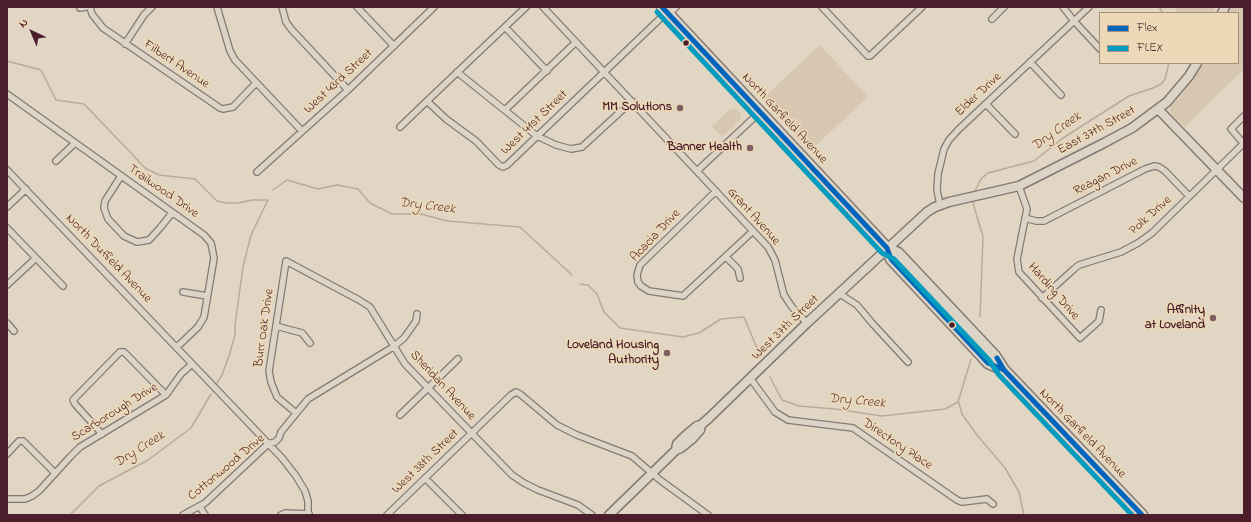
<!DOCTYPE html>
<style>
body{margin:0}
#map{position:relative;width:1251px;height:522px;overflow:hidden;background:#e0d6c3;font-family:"Indie Flower",sans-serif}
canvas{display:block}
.frame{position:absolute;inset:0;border:8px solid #4a1f2b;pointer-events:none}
.legend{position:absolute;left:1099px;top:12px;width:140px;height:52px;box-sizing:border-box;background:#ecd9b7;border:1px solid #ab8f7f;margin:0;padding:5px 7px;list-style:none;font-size:12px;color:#4a1f2b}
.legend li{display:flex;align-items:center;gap:8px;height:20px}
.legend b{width:20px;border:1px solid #ab8f7f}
.north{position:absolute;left:12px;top:12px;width:40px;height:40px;-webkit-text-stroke:3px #ecd9b7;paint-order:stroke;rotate:316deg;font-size:11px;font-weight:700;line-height:16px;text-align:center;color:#4a1f2b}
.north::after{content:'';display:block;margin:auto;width:14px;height:18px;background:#4a1f2b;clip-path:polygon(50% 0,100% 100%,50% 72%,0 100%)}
</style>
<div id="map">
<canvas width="1251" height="522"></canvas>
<div class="frame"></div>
<ul class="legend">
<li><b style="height:5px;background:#0065bd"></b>Flex</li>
<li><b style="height:5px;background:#079bbe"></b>FLEX</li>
</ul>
<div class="north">N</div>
</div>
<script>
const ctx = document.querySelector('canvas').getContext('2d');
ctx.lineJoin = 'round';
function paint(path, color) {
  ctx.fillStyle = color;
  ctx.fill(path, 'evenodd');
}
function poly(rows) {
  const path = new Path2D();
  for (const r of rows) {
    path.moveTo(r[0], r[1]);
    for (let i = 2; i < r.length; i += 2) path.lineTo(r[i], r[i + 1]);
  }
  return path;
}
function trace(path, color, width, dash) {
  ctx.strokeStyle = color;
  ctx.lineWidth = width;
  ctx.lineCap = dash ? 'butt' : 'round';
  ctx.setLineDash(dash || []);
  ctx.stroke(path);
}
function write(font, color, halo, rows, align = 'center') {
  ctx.font = font + ' "Indie Flower",sans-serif';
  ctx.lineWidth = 3.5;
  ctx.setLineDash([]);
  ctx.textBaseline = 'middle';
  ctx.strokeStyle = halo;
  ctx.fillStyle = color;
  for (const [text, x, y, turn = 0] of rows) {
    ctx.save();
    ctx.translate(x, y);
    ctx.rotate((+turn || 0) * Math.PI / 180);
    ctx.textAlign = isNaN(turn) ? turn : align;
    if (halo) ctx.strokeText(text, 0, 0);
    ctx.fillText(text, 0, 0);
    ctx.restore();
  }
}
const green = poly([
 [1174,7,1215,7,1213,13,1177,13],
 [1231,7,1244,7,1244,69,1185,127,1170,112,1170,107,1182,94,1204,63,1238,63,1238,13,1228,13],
 [820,45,868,97,810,151,762,99],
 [735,108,741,114,740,120,722,137,712,126,730,109]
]);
const stream = poly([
 [1159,7,1163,13],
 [7,61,41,70,56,100,84,104,131,153,145,168,159,175,195,179,217,201,227,203,238,203,252,200,268,200,251,235,243,267,235,325,235,335,229,356,222,375,217,383],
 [273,190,287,180,318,189,337,185,358,189,370,203,392,214,421,214,447,221,520,227,572,275],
 [974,193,981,179,988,173,1034,161,1063,138,1129,96,1153,88,1161,84,1165,79,1169,63],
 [974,199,973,203,983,237,980,317],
 [580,284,588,285,597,294,604,312,620,328,683,337,699,333,721,319,744,317,759,353],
 [770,377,782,400,799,406,835,409,882,416,945,409,958,402,971,359],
 [959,403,962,414,977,435,1005,468,1019,492,1024,515],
 [70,515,99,486,148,460,191,428,211,394]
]);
const street = poly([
 [90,7,92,14,103,28,220,108,223,109,233,107,256,83],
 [217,7,230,51,235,60,302,131],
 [282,7,286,22,292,30,348,90],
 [357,7,394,46],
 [526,7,427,101,446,119,476,141,499,165,503,167,507,165,667,12],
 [543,7,768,247,775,260,784,295,792,307,807,323],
 [822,7,868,56,870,56,922,7],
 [1063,7,1074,21,1100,49],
 [80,8,86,7],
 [669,14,676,7],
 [992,19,1004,7],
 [505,27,547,71],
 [125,44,144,15,152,7],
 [1030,62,1061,95],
 [457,72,537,136,556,145,571,149,582,147,632,101],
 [7,94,204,235,211,243,214,258,204,317,198,327,177,347],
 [986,104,1015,134],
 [505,110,576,42],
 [1244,116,1231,129,1244,144],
 [400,127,427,101],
 [56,161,75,143],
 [7,170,282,458,296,476,305,491,308,501,308,515],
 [697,171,760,112],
 [257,172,348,90,434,7],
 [121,176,105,201,104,208,108,219,124,236,137,242,149,240,160,228,172,213],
 [1019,186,1027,209,1017,259,1019,272,1080,338,1099,321,1101,310],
 [716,191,640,265,637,275,638,282,641,286,649,291,683,296,753,231],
 [940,205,937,190,938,174,944,149,949,140,959,129,1089,7],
 [7,207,26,189],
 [1025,218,1036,221,1044,221,1145,169,1154,166,1159,167,1165,171,1189,196],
 [7,228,63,286],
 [726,257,738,269,740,278],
 [7,285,36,258],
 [183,292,207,296],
 [840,294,857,305,872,323,908,362],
 [1042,298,1074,269,1079,265,1121,252,1138,243,1152,233,1244,143],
 [7,323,14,331],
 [276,326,302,333,310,343],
 [750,378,775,412,788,420,853,428,957,500,962,502,987,499,993,504],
 [296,413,277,397,271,382,269,371,286,261,359,300,370,307,405,364,512,475,524,483,538,490,578,505,592,515],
 [400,415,458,359],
 [102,434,75,404,73,400,120,352,124,352,126,354,166,395],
 [7,454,19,441,23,441,55,473],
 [425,478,462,515],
 [7,499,25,499,32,496,39,491,70,457,80,447,166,395,181,374,192,364],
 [200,507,205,515],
 [183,515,205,503,268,444,275,442,279,438,281,432,308,399,393,347,404,338,416,321,417,314],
 [281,515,285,513,309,514],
 [387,515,511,395,516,392,520,394,557,425,577,435,632,456,660,480,708,515]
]);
const secondary = poly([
 [1222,13,1225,7],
 [1158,109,1244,198],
 [676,450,681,448,692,439,700,430,701,425],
 [609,515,676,450,677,444,686,435,697,426,701,425,709,418,807,323,927,212,935,207,949,202,1019,186,1104,143,1132,128,1167,102,1189,76,1197,63]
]);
const highway = poly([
 [662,7,887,248,891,259,980,354,988,363,1004,370],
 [887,248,898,253,995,356,1004,370,1142,515]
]);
const bus1 = poly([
 [662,7,887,248,891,259,988,363,1004,370],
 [997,358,1004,370,1142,515]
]);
const bus2 = poly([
 [657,12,882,253,894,259,989,360,999,375,1132,515]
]);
const markers = [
 [686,43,3.5,"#4a1f2b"],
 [680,108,4,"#7e5f60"],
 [750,148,4,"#7e5f60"],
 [1213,318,4,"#7e5f60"],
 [952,325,3.5,"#4a1f2b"],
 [667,353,4,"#7e5f60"]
];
const streetNames = [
 ["Filbert Avenue",176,65,34],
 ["West 43rd Street",339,82,-43],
 ["Elder Drive",979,95,-43],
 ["North Garfield Avenue",784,119,47],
 ["West 41st Street",535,123,-44],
 ["East 37th Street",1097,131,-29],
 ["Reagan Drive",1106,177,-27],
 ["Trailwood Drive",163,192,35],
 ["Polk Drive",1151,216,-42],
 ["Grant Avenue",753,217,48],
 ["Acacia Drive",656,236,-47],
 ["North Duffield Avenue",108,259,46],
 ["Harding Drive",1053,292,49],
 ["Burr Oak Drive",265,328,-82],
 ["West 37th Street",786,328,-44],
 ["Sheridan Avenue",442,386,47],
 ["Scarborough Drive",115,413,-32],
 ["North Garfield Avenue",1082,434,46],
 ["Directory Place",897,445,34],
 ["West 38th Street",426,462,-44],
 ["Cottonwood Drive",227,468,-40]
];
const poiNames = [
 ["MM Solutions",672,108],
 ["Banner Health",742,148],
 ["Affinity",1205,311],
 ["at Loveland",1205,326],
 ["Loveland Housing",659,346],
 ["Authority",659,361]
];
const waterNames = [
 ["Dry Creek",1057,132,-35],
 ["Dry Creek",427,207,7],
 ["Dry Creek",857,402,5],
 ["Dry Creek",140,450,-32]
];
paint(green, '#d8c7b0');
trace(stream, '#bea896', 1.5);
trace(street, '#867973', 8);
trace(secondary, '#867973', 11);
trace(highway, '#867973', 13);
trace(street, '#dcd4c7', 5.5);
trace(secondary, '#dcd4c7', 8);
trace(highway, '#dcd4c7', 10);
trace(bus1, '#0065bd', 5);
trace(bus2, '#079bbe', 5);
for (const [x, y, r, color] of markers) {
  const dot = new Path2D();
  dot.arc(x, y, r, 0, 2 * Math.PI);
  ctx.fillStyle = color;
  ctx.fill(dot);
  trace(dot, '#ecd9b7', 1.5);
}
write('13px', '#4a1f2b', '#ecd9b7', streetNames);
write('bold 13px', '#4a1f2b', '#ecd9b7', poiNames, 'right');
write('italic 14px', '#643c41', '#ecd9b7', waterNames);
</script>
